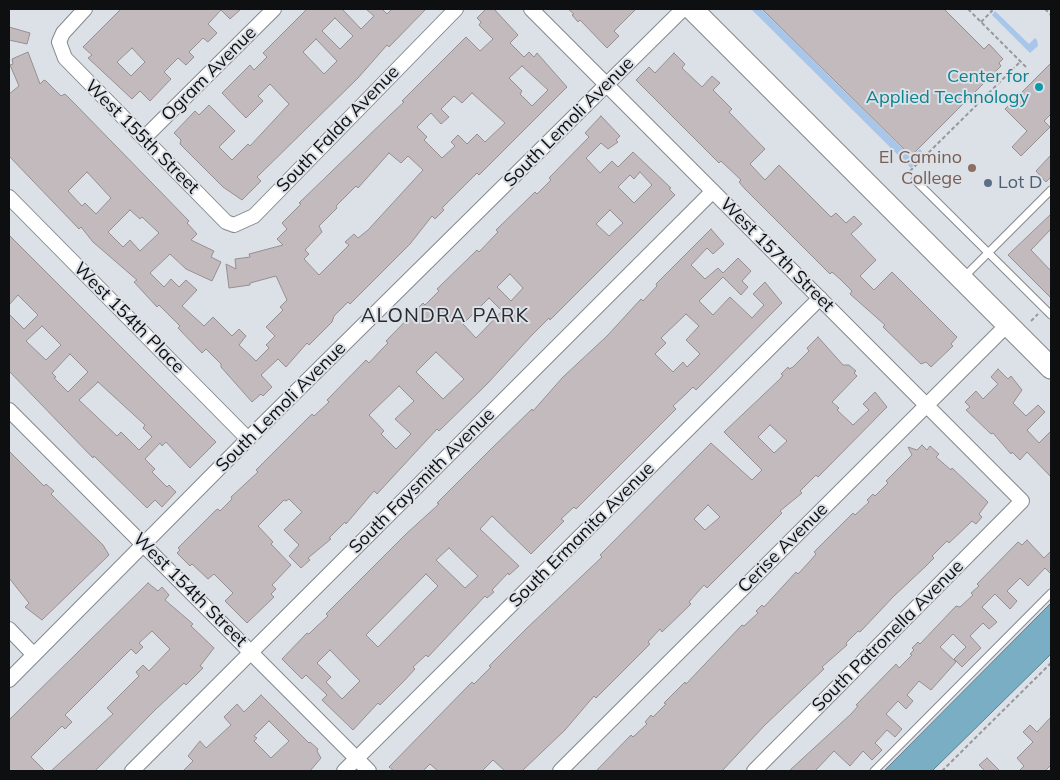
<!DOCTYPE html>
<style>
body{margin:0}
#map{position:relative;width:1060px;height:780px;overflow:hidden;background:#dce1e7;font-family:Mulish,sans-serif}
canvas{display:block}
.frame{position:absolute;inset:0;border:10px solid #0e0f11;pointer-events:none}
</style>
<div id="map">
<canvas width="1060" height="780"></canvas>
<div class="frame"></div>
</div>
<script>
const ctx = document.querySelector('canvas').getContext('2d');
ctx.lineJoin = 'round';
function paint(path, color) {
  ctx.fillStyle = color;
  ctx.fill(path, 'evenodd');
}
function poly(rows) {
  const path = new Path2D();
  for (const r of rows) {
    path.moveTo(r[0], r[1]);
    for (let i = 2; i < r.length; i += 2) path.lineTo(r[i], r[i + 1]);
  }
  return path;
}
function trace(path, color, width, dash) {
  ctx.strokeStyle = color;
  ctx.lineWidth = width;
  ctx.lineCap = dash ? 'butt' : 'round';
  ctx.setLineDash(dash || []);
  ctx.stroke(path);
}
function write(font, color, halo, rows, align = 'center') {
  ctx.font = font + ' Mulish,sans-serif';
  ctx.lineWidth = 4;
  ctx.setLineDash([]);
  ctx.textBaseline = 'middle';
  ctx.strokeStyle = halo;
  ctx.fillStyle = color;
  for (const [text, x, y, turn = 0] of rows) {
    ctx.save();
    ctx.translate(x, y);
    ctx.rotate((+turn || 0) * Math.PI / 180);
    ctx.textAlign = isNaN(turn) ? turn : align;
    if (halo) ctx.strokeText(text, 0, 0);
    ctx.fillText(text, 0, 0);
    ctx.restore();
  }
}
const green = poly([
 [751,9,761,9,911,157,920,149,925,155,911,168],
 [995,11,1029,44,1035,38,1037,40,1038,46,1030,53,992,15]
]);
const water = poly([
 [1051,603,1051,654,932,771,884,771,1051,603]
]);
const building = poly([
 [121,9,241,9,230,19,221,10,208,24,217,33,208,42,203,38,189,52,194,57,186,65,178,58,164,72,171,79,150,101,140,91,132,99,88,58,92,55,83,47,121,9],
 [132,48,145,62,131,76,117,62,132,48],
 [307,9,344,9,343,10,361,29,374,16,366,9,382,9,387,14,392,9,426,9,389,47,387,45,358,78,257,177,261,181,242,200,223,187,180,144,181,140,174,133,195,111,199,115,209,105,235,131,219,147,232,160,248,144,250,146,289,104,270,84,258,96,263,101,246,118,222,93,250,65,254,70,267,57,263,53,307,9],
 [335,18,353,36,340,49,322,31,335,18],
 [316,39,337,61,324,74,303,52,316,39],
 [486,9,494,9,518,35,510,43,524,57,529,52,534,57,537,53,567,87,479,175,477,173,442,208,444,210,435,219,432,216,410,244,350,304,348,302,334,316,332,322,309,345,307,343,286,367,278,359,261,375,272,387,263,396,261,394,252,402,221,367,221,364,206,349,202,353,178,328,180,326,159,305,157,307,134,282,137,280,93,242,81,227,79,229,9,156,9,94,19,86,10,65,13,64,12,59,28,52,40,84,44,80,46,81,61,96,65,94,75,104,189,221,187,223,197,234,191,240,214,251,211,257,221,262,212,281,186,269,170,254,150,273,164,287,171,279,179,287,186,280,197,290,182,306,204,326,213,317,232,336,239,329,246,336,239,345,256,361,269,348,266,345,275,336,266,327,283,310,280,307,287,300,276,276,250,283,250,285,229,288,226,264,236,269,235,259,250,257,249,254,283,245,277,239,287,229,282,223,301,204,299,203,390,115,404,102,402,101,466,37,480,51,493,39,479,25,481,22,477,18,486,9],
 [522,66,548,90,532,106,520,94,522,91,509,78,522,66],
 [472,93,505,123,485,142,477,134,467,144,458,135,451,142,455,146,442,158,424,140,427,137,417,127,431,113,441,124,449,117,441,109,454,96,462,103,472,93],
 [389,153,401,163,408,156,423,170,368,230,358,238,354,234,345,242,349,245,319,275,304,259,309,254,305,250,322,232,319,226,337,208,336,206,356,186,358,188,389,153],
 [87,172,111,198,96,214,85,203,82,206,68,191,87,172],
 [130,210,140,219,142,217,159,233,140,251,130,240,123,247,108,232,130,210],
 [568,9,636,9,614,31,619,36,607,48,580,20,578,22,572,15,574,14,568,9],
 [762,9,944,9,984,49,989,44,1003,59,999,63,1001,66,911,156,762,9],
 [9,27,30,33,27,44,9,40,9,27],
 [674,53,685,64,682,68,702,87,712,76,720,83,713,90,732,109,729,112,765,149,750,164,765,180,779,165,831,217,836,213,846,223,854,216,862,224,851,234,876,260,860,276,874,290,892,272,957,337,951,344,953,346,931,367,926,362,921,364,883,327,885,325,850,294,852,291,840,279,832,272,830,274,745,189,739,182,741,180,721,161,719,163,636,80,649,67,655,73,674,53],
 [1051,63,1051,114,1044,121,1050,127,1021,156,1012,147,1027,131,1005,109,1051,63],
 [601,116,620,136,616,140,618,142,608,149,601,143,586,158,600,173,612,161,618,167,633,152,671,188,669,189,675,195,550,320,549,318,532,335,487,384,439,431,437,429,377,494,374,491,346,524,345,522,329,538,331,539,308,558,310,560,301,568,289,556,299,545,284,530,302,512,289,499,286,501,284,500,258,526,273,542,271,544,291,565,272,585,276,589,271,594,274,597,247,623,225,601,233,593,214,574,208,579,192,564,190,566,177,553,180,550,178,548,216,510,218,509,220,511,232,499,231,497,258,472,256,470,312,414,314,416,329,402,327,400,366,360,369,363,381,350,388,343,386,341,423,303,425,305,439,291,437,289,477,250,479,252,498,232,496,230,535,192,537,194,551,180,549,178,589,137,585,133,601,116],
 [640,172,652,185,634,203,618,187,630,175,634,179,640,172],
 [610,210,623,223,609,236,596,224,610,210],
 [510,274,523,288,511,301,497,287,510,274],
 [489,298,502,311,476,338,463,324,489,298],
 [436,352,464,379,443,399,416,372,436,352],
 [399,386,414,401,395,419,411,434,396,449,381,434,384,431,369,415,399,386],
 [1051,155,1051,177,1046,182,1036,171,1051,155],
 [1051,214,1051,229,1031,250,1051,271,1051,298,1008,255,1051,214],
 [711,229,724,244,713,254,707,248,691,265,705,279,718,268,723,273,738,258,751,271,742,281,748,287,741,295,723,277,699,301,713,315,730,297,752,318,764,305,753,294,765,282,782,303,696,390,693,387,686,394,673,406,676,409,576,509,574,507,561,519,564,521,531,554,492,516,480,529,519,566,509,575,508,573,492,590,494,592,487,598,485,596,428,657,426,655,413,667,415,669,404,681,380,705,378,703,353,730,322,700,327,695,306,675,302,679,282,659,307,633,309,634,315,628,328,616,326,614,406,534,439,504,437,503,492,448,532,409,533,411,563,377,607,336,641,299,643,301,657,286,656,284,711,229],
 [686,314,699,326,686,340,700,354,687,367,683,362,673,372,655,354,666,343,661,338,686,314],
 [449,548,478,576,465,588,436,560,449,548],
 [426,574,438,586,378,647,366,635,426,574],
 [330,650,360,681,342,699,326,682,331,677,317,663,330,650],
 [9,235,216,442,190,468,166,442,162,446,160,443,145,459,155,469,152,472,167,487,169,485,176,492,162,507,155,500,147,508,94,456,93,458,9,371,9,314,24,329,38,315,18,295,9,305,9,235],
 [42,326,61,345,46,360,26,341,42,326],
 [70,354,88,372,68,392,54,378,56,377,52,373,70,354],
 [98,382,145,425,143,428,152,437,139,450,121,432,117,436,79,400,98,382],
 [818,337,843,365,849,365,856,371,854,373,857,376,832,402,839,408,837,410,853,425,869,410,863,404,875,392,887,407,818,477,816,475,800,491,802,493,780,511,782,513,707,588,704,585,689,602,691,604,662,632,660,629,648,642,650,644,596,698,594,696,565,730,522,771,505,771,493,760,482,771,438,771,430,764,423,771,394,771,389,767,472,682,474,684,491,667,489,666,527,628,602,557,600,555,711,443,752,480,762,470,724,432,780,379,783,375,781,374,788,367,789,369,793,367,809,351,807,348,818,337],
 [770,425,787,441,774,453,758,437,770,425],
 [708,505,720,517,705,530,694,519,708,505],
 [998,369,1008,379,1011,376,1022,390,1013,403,1026,416,1038,405,1045,412,1027,430,1039,443,1051,431,1051,477,1027,452,1020,460,1012,452,1011,454,993,433,991,434,966,410,970,407,965,402,976,391,983,399,998,384,991,377,998,369],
 [922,445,927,450,930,446,939,454,936,457,951,470,952,468,988,502,979,514,982,517,976,524,972,521,969,524,949,543,947,541,932,556,934,558,926,566,894,596,860,632,858,631,846,643,847,645,822,667,824,669,765,725,722,771,596,771,631,735,633,737,647,724,645,722,651,715,653,717,666,704,664,703,685,682,686,684,742,625,744,626,758,613,756,611,762,605,764,607,796,572,798,574,810,561,816,554,814,552,853,513,855,515,869,502,867,500,873,494,875,496,888,483,886,481,912,455,908,447,917,450,922,445],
 [9,451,44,486,46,484,54,491,51,494,54,497,103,545,109,555,42,620,25,607,29,603,9,578,9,451],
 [1027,540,1044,558,1051,551,1051,574,1045,568,1028,586,1020,578,1007,591,1017,601,1010,609,995,594,982,607,997,622,989,629,983,623,970,636,981,648,962,667,954,659,966,647,953,634,940,647,956,662,931,690,919,681,907,695,913,701,906,709,898,701,886,714,902,729,895,737,887,730,875,743,882,750,872,760,863,751,850,766,834,751,815,771,789,771,851,714,858,706,856,705,896,664,899,668,912,655,910,654,914,650,912,648,918,642,920,644,956,606,960,607,973,595,971,593,979,586,977,584,1018,542,1022,545,1027,540],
 [148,583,158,591,162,587,169,595,165,600,193,624,191,626,214,648,200,666,203,668,186,685,184,683,155,710,95,771,51,771,113,714,107,708,139,676,136,672,143,665,149,671,170,649,152,631,139,643,143,647,136,654,131,649,65,715,72,722,65,729,62,726,31,757,45,771,9,771,9,720,148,583],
 [261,695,309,743,310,742,318,749,317,751,321,758,310,771,183,771,193,761,188,756,200,741,206,748,231,725,224,717,237,704,244,712,261,695],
 [269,721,289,741,271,758,254,741,257,738,254,736,269,721],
 [1051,717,1051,765,1045,771,1019,771,1024,766,1017,758,1033,742,1023,732,1030,725,1037,732,1051,717],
 [987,758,1000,771,985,771,979,765,987,758]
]);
const path = poly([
 [968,9,1027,68],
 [1045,9,1051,15],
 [981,22,992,11,990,9],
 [910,171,1021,61],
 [1031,321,1038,314],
 [942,771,1051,663]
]);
const lane = poly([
 [915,180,1051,315],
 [964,277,1051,190],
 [874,771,1051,593]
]);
const street = poly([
 [85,9,63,33,59,42,65,58,226,222,234,225,254,216,456,9],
 [531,9,1022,501,754,771],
 [144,138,274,9],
 [9,197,248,439],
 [9,410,369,771],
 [9,629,34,655],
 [9,680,248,439,683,9],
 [132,771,713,191],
 [344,771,820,298],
 [560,771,1007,325]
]);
const primary = poly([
 [692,9,1051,368]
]);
const markers = [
 [1039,87,5,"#0f9aa8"],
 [972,168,5,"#8d6e63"],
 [988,183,5,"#5c6f8a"]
];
const streetNames = [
 ["Ogram Avenue",209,74,-45],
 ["South Lemoli Avenue",569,122,-45],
 ["South Falda Avenue",338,129,-46],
 ["West 155th Street",142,137,45],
 ["West 157th Street",777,255,45],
 ["West 154th Place",129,318,45],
 ["South Lemoli Avenue",281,407,-45],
 ["South Faysmith Avenue",422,481,-45],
 ["South Ermanita Avenue",582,535,-45],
 ["Cerise Avenue",783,548,-45],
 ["West 154th Street",190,590,45],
 ["South Patronella Avenue",888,636,-45]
];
const cultureNames = [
 ["Center for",1029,77],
 ["Applied Technology",1029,98]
];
const educationNames = [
 ["El Camino",962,158],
 ["College",962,179]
];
const serviceNames = [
 ["Lot D",998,183]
];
const quarterNames = [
 ["ALONDRA PARK",445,316]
];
paint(green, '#a8c6ea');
paint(water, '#79aec4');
trace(water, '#597e8e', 1);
paint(building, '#c2babd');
trace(building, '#968f92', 1);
trace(lane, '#84888e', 9);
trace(street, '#84888e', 16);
trace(primary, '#84888e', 23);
trace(path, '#95999d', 2, [4, 2.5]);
trace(lane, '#fff', 7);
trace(street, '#fff', 14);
trace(primary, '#fff', 21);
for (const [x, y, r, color] of markers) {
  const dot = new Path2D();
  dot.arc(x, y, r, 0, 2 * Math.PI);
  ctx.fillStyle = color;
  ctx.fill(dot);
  trace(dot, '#dce1e7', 2);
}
write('18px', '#0e0f11', '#dce1e7', streetNames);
write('18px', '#0d838f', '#dce1e7', cultureNames, 'right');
write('18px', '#785e54', '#dce1e7', educationNames, 'right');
write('18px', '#4e5e75', '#dce1e7', serviceNames, 'left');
ctx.letterSpacing = '1px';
write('20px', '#272b30', '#dce1e7', quarterNames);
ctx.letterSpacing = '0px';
</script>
